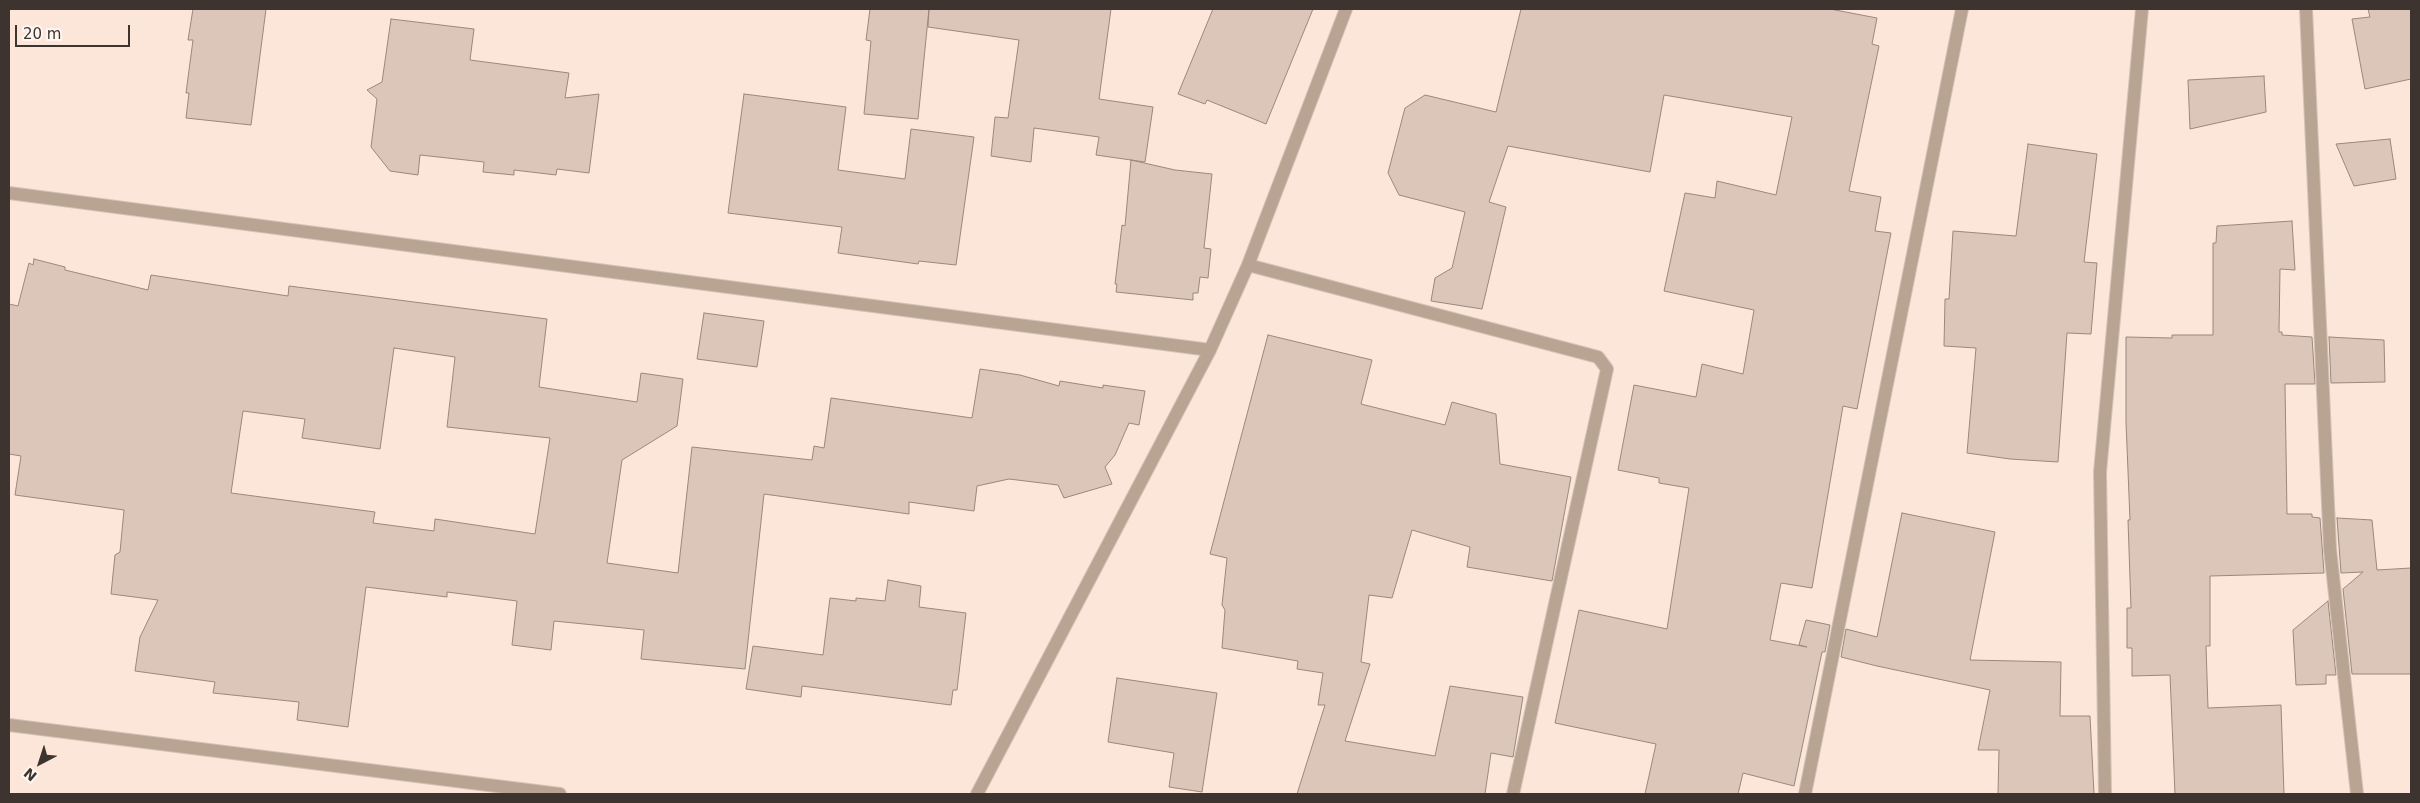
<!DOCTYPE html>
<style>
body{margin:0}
#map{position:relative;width:2420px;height:803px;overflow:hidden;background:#fbe6d9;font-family:"DejaVu Sans",sans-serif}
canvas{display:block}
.frame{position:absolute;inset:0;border:10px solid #3d3430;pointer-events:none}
.north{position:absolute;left:15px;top:738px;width:50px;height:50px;-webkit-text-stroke:4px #fff6f1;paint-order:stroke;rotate:220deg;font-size:14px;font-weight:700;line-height:20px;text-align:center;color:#3d3430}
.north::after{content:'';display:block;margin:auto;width:18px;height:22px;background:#3d3430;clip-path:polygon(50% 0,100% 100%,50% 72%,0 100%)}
.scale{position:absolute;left:15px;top:25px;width:115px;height:22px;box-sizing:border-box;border:2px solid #3d3430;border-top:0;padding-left:6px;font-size:15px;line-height:18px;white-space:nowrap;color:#3d3430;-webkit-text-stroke:4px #fff6f1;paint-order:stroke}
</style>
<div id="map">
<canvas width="2420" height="803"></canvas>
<div class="frame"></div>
<div class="north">N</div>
<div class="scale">20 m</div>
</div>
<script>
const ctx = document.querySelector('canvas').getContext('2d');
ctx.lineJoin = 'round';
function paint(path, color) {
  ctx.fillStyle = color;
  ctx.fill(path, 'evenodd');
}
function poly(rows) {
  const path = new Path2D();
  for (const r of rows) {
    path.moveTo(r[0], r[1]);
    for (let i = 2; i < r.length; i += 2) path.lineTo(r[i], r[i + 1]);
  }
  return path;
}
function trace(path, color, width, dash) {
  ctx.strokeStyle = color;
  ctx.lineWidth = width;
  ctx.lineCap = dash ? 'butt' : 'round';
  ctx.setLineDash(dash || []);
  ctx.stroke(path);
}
const building = poly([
 [193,9,266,9,251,125,186,118,189,93,186,93,193,40,188,40,193,9],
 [870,9,929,9,918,119,864,114,871,41,866,40,870,9],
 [929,9,1111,9,1099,99,1153,107,1145,162,1096,155,1099,137,1034,128,1031,162,991,156,995,117,1008,118,1019,40,928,27,929,9],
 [1213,9,1313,9,1266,124,1207,100,1205,104,1178,94,1213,9],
 [1521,9,1830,9,1877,18,1872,44,1879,46,1849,191,1881,197,1875,231,1891,233,1857,409,1843,406,1812,588,1781,583,1770,640,1807,647,1799,645,1806,620,1830,625,1825,652,1822,652,1794,786,1743,773,1738,794,1645,794,1656,744,1555,723,1579,610,1667,629,1689,488,1659,483,1659,478,1618,470,1634,385,1696,397,1702,364,1743,374,1754,310,1664,291,1685,193,1715,198,1717,181,1776,195,1792,117,1664,95,1650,172,1508,146,1489,202,1506,207,1482,309,1431,301,1435,278,1452,268,1465,212,1399,195,1388,173,1405,108,1425,95,1496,112,1521,9],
 [2368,9,2411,9,2411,79,2365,89,2352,19,2370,17,2368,9],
 [391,19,474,29,470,60,569,73,565,98,599,94,589,173,557,169,556,175,514,170,514,175,483,172,484,162,420,155,418,175,390,171,371,147,377,99,367,90,382,82,391,19],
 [2264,76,2266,112,2190,129,2188,80,2264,76],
 [744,94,846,107,838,170,905,179,911,129,974,137,956,265,919,261,918,264,838,253,842,227,728,213,744,94],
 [2390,139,2396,179,2354,186,2336,144,2390,139],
 [2028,144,2097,154,2084,262,2097,263,2091,334,2067,333,2058,462,2010,459,1967,453,1976,348,1944,346,1945,299,1949,299,1953,231,2016,236,2028,144],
 [1131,160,1175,170,1212,174,1204,248,1211,249,1208,278,1200,277,1198,293,1193,293,1193,300,1116,292,1117,284,1115,284,1122,225,1125,226,1131,160],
 [2292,221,2295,270,2280,269,2279,332,2282,332,2282,335,2312,337,2315,384,2285,384,2287,514,2312,514,2312,517,2320,518,2324,573,2210,576,2210,646,2206,646,2208,708,2281,705,2284,794,2175,794,2170,675,2132,676,2132,648,2127,648,2127,608,2131,608,2128,520,2130,520,2126,422,2126,337,2172,338,2172,335,2213,335,2213,243,2216,243,2217,226,2292,221],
 [34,259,65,267,65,270,148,290,151,275,288,296,289,286,547,319,539,387,637,402,641,373,683,379,677,426,622,460,607,563,678,573,692,447,812,460,814,446,824,448,831,398,972,418,980,369,1020,375,1059,386,1060,381,1103,388,1103,385,1145,391,1139,425,1129,423,1115,455,1105,467,1112,484,1064,498,1058,485,1009,479,977,486,974,511,909,502,909,514,764,494,745,669,641,659,644,630,554,621,551,650,512,645,517,601,447,592,447,597,366,587,348,727,297,720,299,702,213,693,215,682,135,671,140,637,158,600,111,594,115,555,120,552,124,510,15,495,21,456,9,454,9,304,18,306,29,263,33,265,34,259],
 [394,348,455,357,447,427,550,438,535,534,435,519,434,531,373,523,375,512,231,493,243,411,305,419,302,438,380,449,394,348],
 [704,313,764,321,757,367,697,359,704,313],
 [1268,335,1372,360,1361,404,1445,425,1452,402,1496,414,1500,464,1571,477,1552,581,1467,567,1470,547,1412,530,1392,598,1369,595,1361,662,1370,664,1345,741,1435,756,1450,686,1523,697,1513,757,1491,753,1485,794,1297,794,1325,705,1318,705,1323,673,1297,669,1298,661,1222,648,1225,610,1222,605,1227,558,1210,554,1268,335],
 [2329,337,2384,340,2385,382,2331,383,2329,337],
 [1902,513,1995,532,1970,660,2061,662,2060,716,2090,716,2094,794,1998,794,1999,750,1978,750,1990,690,1877,666,1841,657,1846,629,1877,637,1902,513],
 [2337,518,2372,520,2377,570,2411,568,2411,674,2352,674,2343,589,2363,572,2341,573,2337,518],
 [888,580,921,586,919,607,966,613,957,690,953,690,951,705,802,686,801,697,746,689,753,646,823,655,830,598,856,601,856,598,885,601,888,580],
 [2328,601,2336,675,2326,675,2326,684,2296,685,2293,630,2328,601],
 [1117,678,1217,693,1202,792,1169,787,1174,753,1108,742,1117,678]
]);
const minor = poly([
 [2306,9,2330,549,2357,794],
 [9,193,1210,350],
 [1248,265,1598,357,1607,369,1513,794],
 [9,725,560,794],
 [977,794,1210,350,1248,265,1346,9],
 [1805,794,1962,9],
 [2105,794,2100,472,2142,9]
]);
paint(building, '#dbc6b9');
trace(building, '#9b877c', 1);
trace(minor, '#d5c2b7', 14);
trace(minor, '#b9a493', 12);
</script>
